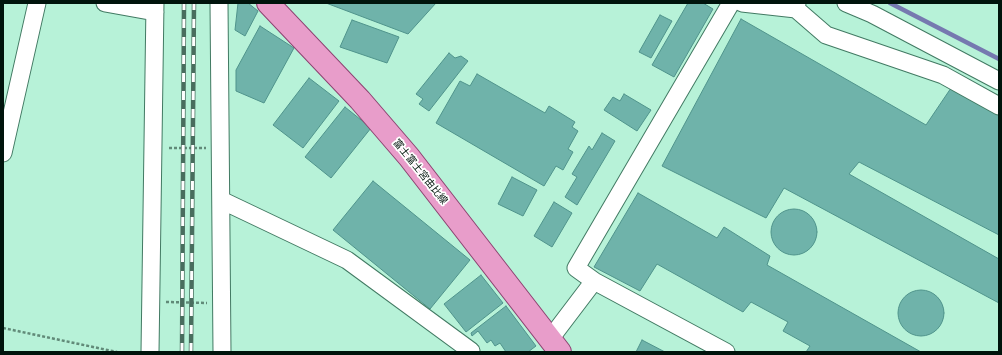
<!DOCTYPE html>
<meta charset="utf-8">
<style>
body{margin:0}
#map{position:relative;width:1002px;height:355px;overflow:hidden;background:#b7f2d8;font-family:"DejaVu Sans",sans-serif}
canvas{display:block}
.frame{position:absolute;inset:0;border:4px solid #00140c;pointer-events:none}
</style>
<div id="map">
<canvas width="1002" height="355"></canvas>
<div class="frame"></div>
</div>
<script>
const ctx = document.querySelector('canvas').getContext('2d');
ctx.lineJoin = 'round';
function poly(rows) {
  const path = new Path2D();
  for (const r of rows) {
    if (r.length === 3) {
      path.moveTo(r[0] + r[2], r[1]);
      path.arc(r[0], r[1], r[2], 0, 2 * Math.PI);
      continue;
    }
    path.moveTo(r[0], r[1]);
    for (let i = 2; i < r.length; i += 2) path.lineTo(r[i], r[i + 1]);
  }
  return path;
}
function trace(path, color, width, dash) {
  ctx.strokeStyle = color;
  ctx.lineWidth = width;
  ctx.lineCap = dash ? 'butt' : 'round';
  ctx.setLineDash(dash || []);
  ctx.stroke(path);
}
function paint(path, color) {
  ctx.fillStyle = color;
  ctx.fill(path, 'evenodd');
}
function write(font, color, halo, rows, align = 'center') {
  ctx.font = font + ' "DejaVu Sans","Noto Sans JP",sans-serif';
  ctx.lineWidth = 3.5;
  ctx.setLineDash([]);
  ctx.textBaseline = 'middle';
  ctx.strokeStyle = halo;
  ctx.fillStyle = color;
  for (const [text, x, y, turn = 0] of rows) {
    ctx.save();
    ctx.translate(x, y);
    ctx.rotate((+turn || 0) * Math.PI / 180);
    ctx.textAlign = isNaN(turn) ? turn : align;
    if (halo) ctx.strokeText(text, 0, 0);
    ctx.fillText(text, 0, 0);
    ctx.restore();
  }
}
const stream = poly([
 [890,3,999,59]
]);
const building = poly([
 [238,3,248,3,258,11,245,36,235,30,238,3],
 [326,3,436,3,408,34,326,3],
 [688,3,703,3,713,9,674,77,652,65,688,3],
 [660,15,672,21,651,58,639,52,660,15],
 [741,19,926,125,951,88,999,114,999,235,859,162,849,174,999,259,999,303,784,188,766,218,662,166,741,19],
 [352,20,399,37,387,63,340,47,352,20],
 [260,26,294,48,264,103,236,91,236,70,260,26],
 [449,53,455,58,461,56,468,61,429,111,419,104,423,99,416,94,449,53],
 [477,74,545,113,549,106,575,122,572,127,578,131,568,149,573,152,563,170,556,166,544,186,436,123,460,81,470,86,477,74],
 [309,78,339,101,303,148,273,125,309,78],
 [624,94,651,110,637,131,604,110,613,97,620,101,624,94],
 [345,107,371,128,331,178,305,157,345,107],
 [602,133,615,141,577,205,565,197,577,177,572,174,589,146,592,150,602,133],
 [512,177,537,190,523,216,498,204,512,177],
 [373,181,470,260,430,309,333,230,373,181],
 [638,193,717,238,724,227,770,256,767,265,921,352,806,352,810,346,783,331,788,322,751,302,743,312,657,264,640,291,594,267,638,193],
 [554,202,572,213,552,247,534,236,554,202],
 [794,232,23],
 [481,275,503,303,466,332,444,304,481,275],
 [921,313,23],
 [506,306,536,346,528,352,506,352,500,343,495,346,491,340,487,343,478,331,472,336,471,333,506,306],
 [642,340,665,352,636,352,642,340]
]);
const path = poly([
 [169,148,206,148],
 [166,302,207,303],
 [3,328,117,352]
]);
const minor = poly([
 [105,3,155,12],
 [219,3,222,352],
 [742,3,796,9,797,3],
 [846,3,872,14,999,81],
 [796,9,826,35,943,75,999,106],
 [3,153,37,3],
 [221,200,347,260,471,351],
 [594,281,726,352],
 [550,339,594,281,576,268,731,3],
 [150,352,155,3]
]);
const major = poly([
 [268,3,360,100,409,157,560,352]
]);
const rail = poly([
 [182,352,184,3],
 [191,352,194,3]
]);
const streetNames = [
 ["富士富士宮由比線",420,172,51]
];
trace(stream, '#7679b0', 4.5);
paint(building, '#6fb3aa');
trace(building, '#4f938b', 1);
trace(minor, '#427a63', 19);
trace(major, '#8c4371', 24);
trace(path, '#618a78', 2.5, [3, 2]);
trace(minor, '#fff', 17);
trace(major, '#e89dca', 22);
trace(rail, '#496d5e', 4.5);
trace(rail, '#fff', 3, [9]);
write('10px', '#00140c', '#fff', streetNames);
</script>
